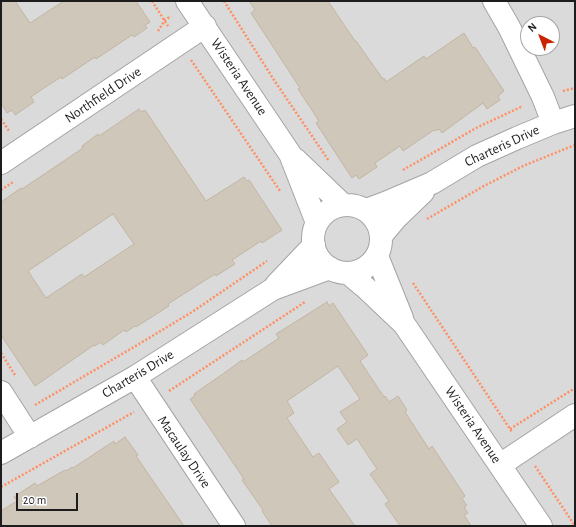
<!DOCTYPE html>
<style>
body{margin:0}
#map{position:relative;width:576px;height:527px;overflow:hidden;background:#efede1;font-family:"Alegreya Sans",sans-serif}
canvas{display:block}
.frame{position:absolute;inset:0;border:2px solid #1d1d1d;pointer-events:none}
.north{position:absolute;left:520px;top:16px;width:40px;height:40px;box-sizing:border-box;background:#fff;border:1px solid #a5a5a5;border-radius:50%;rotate:318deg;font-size:11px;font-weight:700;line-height:16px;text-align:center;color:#1d1d1d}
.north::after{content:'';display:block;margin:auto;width:14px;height:18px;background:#c92400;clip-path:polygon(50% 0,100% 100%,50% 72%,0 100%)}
.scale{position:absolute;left:16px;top:493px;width:62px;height:18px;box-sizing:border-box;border:2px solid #1d1d1d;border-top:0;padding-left:5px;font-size:12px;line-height:14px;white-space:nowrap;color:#1d1d1d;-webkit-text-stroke:3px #fff;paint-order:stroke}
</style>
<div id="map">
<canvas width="576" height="527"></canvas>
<div class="frame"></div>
<div class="north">N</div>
<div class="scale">20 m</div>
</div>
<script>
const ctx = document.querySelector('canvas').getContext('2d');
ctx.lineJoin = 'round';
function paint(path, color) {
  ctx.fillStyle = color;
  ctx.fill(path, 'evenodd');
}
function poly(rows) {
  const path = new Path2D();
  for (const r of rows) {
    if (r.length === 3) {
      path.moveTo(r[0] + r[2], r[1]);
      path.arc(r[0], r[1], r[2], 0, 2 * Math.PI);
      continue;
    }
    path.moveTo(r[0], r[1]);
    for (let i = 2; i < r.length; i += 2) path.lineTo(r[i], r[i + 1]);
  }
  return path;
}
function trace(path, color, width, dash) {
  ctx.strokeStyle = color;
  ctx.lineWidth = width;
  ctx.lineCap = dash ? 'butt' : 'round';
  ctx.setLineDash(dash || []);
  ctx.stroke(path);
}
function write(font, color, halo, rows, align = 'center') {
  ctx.font = font + ' "Alegreya Sans",sans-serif';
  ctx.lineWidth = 3;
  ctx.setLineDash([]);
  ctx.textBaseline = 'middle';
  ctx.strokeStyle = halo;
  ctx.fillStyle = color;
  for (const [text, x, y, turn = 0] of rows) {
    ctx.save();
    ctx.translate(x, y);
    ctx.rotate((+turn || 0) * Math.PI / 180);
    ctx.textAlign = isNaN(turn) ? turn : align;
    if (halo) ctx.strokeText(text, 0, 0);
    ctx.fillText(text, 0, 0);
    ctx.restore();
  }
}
const residential = poly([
 [1,1,575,1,575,526,1,526],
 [528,24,552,24,552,48,528,48]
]);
const building = poly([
 [1,1,15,1,30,23,64,1,136,1,150,22,145,25,147,28,134,37,132,35,96,59,95,57,62,79,61,77,44,88,31,97,34,102,15,115,12,110,7,113,1,103,1,1],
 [249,1,328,1,355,41,356,41,383,79,384,78,386,82,424,56,426,59,464,33,473,48,475,47,504,91,498,96,500,100,487,109,483,103,442,133,439,129,435,131,434,130,403,151,400,146,375,163,377,167,359,179,356,175,352,178,316,123,319,121,298,89,300,88,251,13,255,10,249,1],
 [139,109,141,112,145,110,206,201,244,177,247,181,249,180,282,230,262,243,261,241,232,260,235,264,216,276,215,274,168,304,169,306,136,327,135,326,126,332,124,330,103,345,101,342,95,346,94,345,35,386,1,335,1,202,21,188,22,189,83,148,82,146,98,134,99,136,139,109],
 [113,214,134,244,84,277,82,274,46,298,28,271,113,214],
 [327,302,329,306,333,303,368,355,360,361,384,397,385,396,389,402,398,396,407,410,405,412,429,449,432,446,465,496,462,499,467,505,464,507,468,513,464,515,471,526,400,526,385,504,389,501,370,474,377,469,357,439,348,445,337,429,347,422,340,412,360,399,338,366,287,401,294,413,287,418,313,457,319,453,339,482,329,489,355,526,272,526,262,511,263,510,242,480,244,479,190,399,195,396,194,394,227,371,242,360,243,362,279,338,276,334,327,302],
 [125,437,138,455,136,456,184,526,1,526,1,511,17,501,14,497,35,483,37,486,65,470,66,471,72,467,73,468,114,441,115,444,125,437]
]);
const path = poly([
 [152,1,168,26],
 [224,1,274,80,329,161],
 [158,31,165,20,171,16],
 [191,60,280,191],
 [563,91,575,88],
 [1,119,9,131],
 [403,170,478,127,523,106],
 [1,190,13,182],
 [427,219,482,187,523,166,575,145],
 [413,283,512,432],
 [1,353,15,375],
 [169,391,305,302],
 [35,405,139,344,192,312,267,261],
 [510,429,575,388],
 [535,466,575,526],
 [1,487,134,412]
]);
const street = poly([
 [187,1,290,154,317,223],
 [494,1,509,27,543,97,553,123],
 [295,159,343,205],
 [1,163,205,26],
 [347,239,34],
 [366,210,385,203,432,183,477,156,517,138,553,123,575,116],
 [381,236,396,218,423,192],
 [377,256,402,318],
 [348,273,366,288,404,324,541,526],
 [276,285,314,245],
 [135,377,234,526],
 [1,392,30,437],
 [1,453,135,377,273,289,330,268],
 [500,465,575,415]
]);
const streetNames = [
 ["Wisteria Avenue",239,77,56],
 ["Northfield Drive",103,95,-34],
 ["Charteris Drive",502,146,-25],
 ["Charteris Drive",138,374,-31],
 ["Wisteria Avenue",473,425,56],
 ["Macaulay Drive",184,452,56]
];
paint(residential, '#dbdada');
paint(building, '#cfc7ba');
trace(building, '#c2b6a3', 1);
trace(street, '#a4a4a4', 24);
trace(path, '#ff8e62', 2.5, [2, 2]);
trace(street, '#fff', 22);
write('14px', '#1d1d1d', '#fff', streetNames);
</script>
